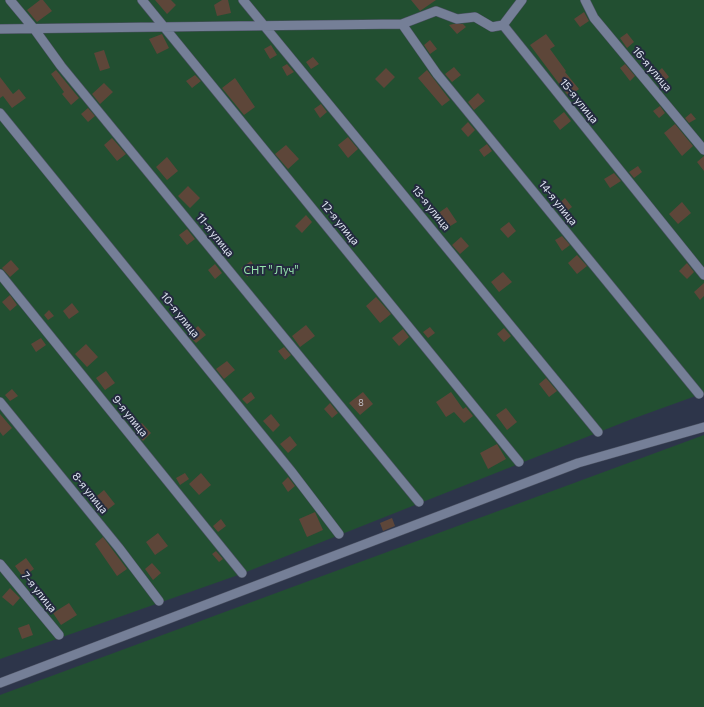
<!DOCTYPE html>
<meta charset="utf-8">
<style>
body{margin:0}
canvas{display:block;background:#2d354a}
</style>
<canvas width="704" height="707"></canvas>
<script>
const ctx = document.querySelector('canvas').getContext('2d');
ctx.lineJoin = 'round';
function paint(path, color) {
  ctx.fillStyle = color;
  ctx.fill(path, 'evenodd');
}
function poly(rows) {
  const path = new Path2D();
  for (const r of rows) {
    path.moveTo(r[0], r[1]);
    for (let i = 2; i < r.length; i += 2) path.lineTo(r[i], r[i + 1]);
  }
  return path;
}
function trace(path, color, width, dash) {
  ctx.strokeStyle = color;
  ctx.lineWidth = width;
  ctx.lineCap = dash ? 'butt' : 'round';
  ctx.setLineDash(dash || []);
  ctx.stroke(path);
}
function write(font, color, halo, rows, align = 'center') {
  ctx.font = font + ' Commissioner,sans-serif';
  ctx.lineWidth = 4;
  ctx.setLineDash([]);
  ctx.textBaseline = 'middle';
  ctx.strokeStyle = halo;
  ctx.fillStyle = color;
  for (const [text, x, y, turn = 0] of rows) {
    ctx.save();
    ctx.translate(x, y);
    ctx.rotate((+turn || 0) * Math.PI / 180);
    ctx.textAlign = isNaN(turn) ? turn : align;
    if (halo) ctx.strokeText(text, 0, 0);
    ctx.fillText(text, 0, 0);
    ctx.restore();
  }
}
const green = poly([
 [0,0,704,0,704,393,632,419,241,574,0,659],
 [704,435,704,707,0,707,0,695]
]);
const building = poly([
 [40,0,43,0,52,11,37,22,27,10],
 [155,0,171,0,176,5,167,14],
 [222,0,228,0,231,13,217,16,214,5],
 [411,0,436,0,420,11],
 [584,12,589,21,580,27,574,19],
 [453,24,463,24,466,27,457,34,449,25],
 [627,33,634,42,627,48,620,38],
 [162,34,169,48,157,54,149,39],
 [546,34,555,46,550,49,566,71,565,72,579,89,569,97,530,45],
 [430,40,437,49,430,54,424,45],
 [271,45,277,55,270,59,264,49],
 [104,50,110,68,100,71,94,53],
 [313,57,319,64,311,69,306,62],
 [287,64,294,72,287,76,282,67],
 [625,64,635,76,630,81,620,68],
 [454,67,461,75,452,82,445,74],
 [386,68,395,77,384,88,375,79],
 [662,68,669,77,659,85,652,77],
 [56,70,79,98,71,105,62,94,64,92,51,74],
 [427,70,450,100,442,106,418,78],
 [195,75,201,81,192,88,186,81],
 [0,77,13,94,19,89,26,98,12,108,3,96,0,98],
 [235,78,255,107,244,115,222,88],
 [104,83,113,92,100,104,92,94],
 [478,93,485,101,474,110,468,102],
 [321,104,327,112,320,118,314,109],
 [660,106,665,113,659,118,653,111],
 [88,108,95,116,88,122,81,114],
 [564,112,571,121,560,130,553,121],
 [691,113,696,119,689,123,685,118],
 [468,122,475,130,468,137,461,129],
 [675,124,693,146,682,156,664,133],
 [348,137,358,149,348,158,338,145],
 [112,138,126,154,117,161,104,145],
 [487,144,492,151,484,157,479,150],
 [286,145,299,159,288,169,275,154],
 [704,156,704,171,697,162],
 [167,157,178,171,167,180,156,167],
 [638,166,642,172,634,178,629,172],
 [614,173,621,181,610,188,604,179],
 [188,186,200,198,190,208,178,196],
 [565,198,572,207,562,215,555,207],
 [682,202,691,213,678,224,669,214],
 [447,207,457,222,447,228,437,214],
 [306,215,312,222,302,233,295,226],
 [509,222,516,231,508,238,500,229],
 [187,229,195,239,187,245,179,235],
 [562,236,570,245,562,251,555,240],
 [461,237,469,246,460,254,452,245],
 [577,255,587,266,577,274,568,263],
 [11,260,19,269,10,277,2,268],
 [251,261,257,270,247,277,241,268],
 [687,263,694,272,687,279,679,271],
 [215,264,222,273,215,279,208,270],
 [503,272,512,282,499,292,491,282],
 [704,283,704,296,700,300,694,292],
 [10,295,17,305,10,311,2,302],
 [376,297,391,314,380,323,366,306],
 [72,303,79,312,69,319,63,311],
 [49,310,54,316,48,320,44,315],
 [306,325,315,336,300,347,292,336],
 [198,326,206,335,196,343,188,335],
 [430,327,435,333,428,338,423,332],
 [504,328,511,336,504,342,497,334],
 [403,329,409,337,399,346,392,338],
 [41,338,46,345,36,352,31,344],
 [86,344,98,357,87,367,75,354],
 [284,347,291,355,285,360,278,351],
 [227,361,235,370,224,379,216,369],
 [106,371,115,383,105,390,96,378],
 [546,378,557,391,549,397,539,384],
 [12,389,18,396,10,401,5,395],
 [251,392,255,398,247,404,242,399],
 [363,392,373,404,360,415,349,403],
 [451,392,463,409,466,407,473,416,464,423,454,412,446,417,436,402],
 [330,403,338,413,332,418,324,409],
 [506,408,517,422,507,430,496,415],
 [0,414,12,428,3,436,0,432],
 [271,414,280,425,273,432,263,421],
 [142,423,151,433,143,441,134,430],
 [290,436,297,445,288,453,280,444],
 [497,444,506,459,488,469,480,453],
 [185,473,189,479,180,485,176,478],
 [201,473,211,485,199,495,189,484],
 [288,477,295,486,288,492,282,483],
 [104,490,115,504,102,514,92,500],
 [315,512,323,530,307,537,299,519],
 [392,518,395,526,383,531,380,523],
 [221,519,226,526,218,532,213,526],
 [158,533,168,546,155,555,146,542],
 [103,537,127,569,117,576,95,544],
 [216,551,223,559,219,562,212,554],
 [26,558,34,569,23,577,15,566],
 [152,563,161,573,153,580,145,569],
 [10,588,20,598,13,606,2,597],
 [69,603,77,615,61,625,53,613],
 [29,624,33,635,22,639,18,628]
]);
const minor = poly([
 [10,0,35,30,61,66,419,502],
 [142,0,519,462],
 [243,0,598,432],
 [585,0,594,18,704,150],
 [402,24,437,74,699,394],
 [503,25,522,0],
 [0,29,402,24,436,11,457,19,475,17,492,27,503,25,704,275],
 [0,113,291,471,339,534],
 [0,274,242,573],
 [0,402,119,548,159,601],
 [0,564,59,635],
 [0,683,578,463,704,427]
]);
const numberNames = [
 ["8",361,403]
];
const streetNames = [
 ["16-я улица",652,69,50],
 ["15-я улица",579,101,51],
 ["14-я улица",558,203,51],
 ["13-я улица",431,208,51],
 ["12-я улица",340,223,51],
 ["11-я улица",215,235,51],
 ["10-я улица",180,315,51],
 ["9-я улица",130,416,51],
 ["8-я улица",90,493,51],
 ["7-я улица",39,592,51]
];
const parkNames = [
 ["СНТ \" Луч\"",271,270]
];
paint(green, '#224f31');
paint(building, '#5d4639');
trace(minor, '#4b5162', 10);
trace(minor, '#757f97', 9);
write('9px', '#c0bec5', null, numberNames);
write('11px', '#e1e6f4', '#242b3f', streetNames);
write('11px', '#95e4ab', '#242b3f', parkNames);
</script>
